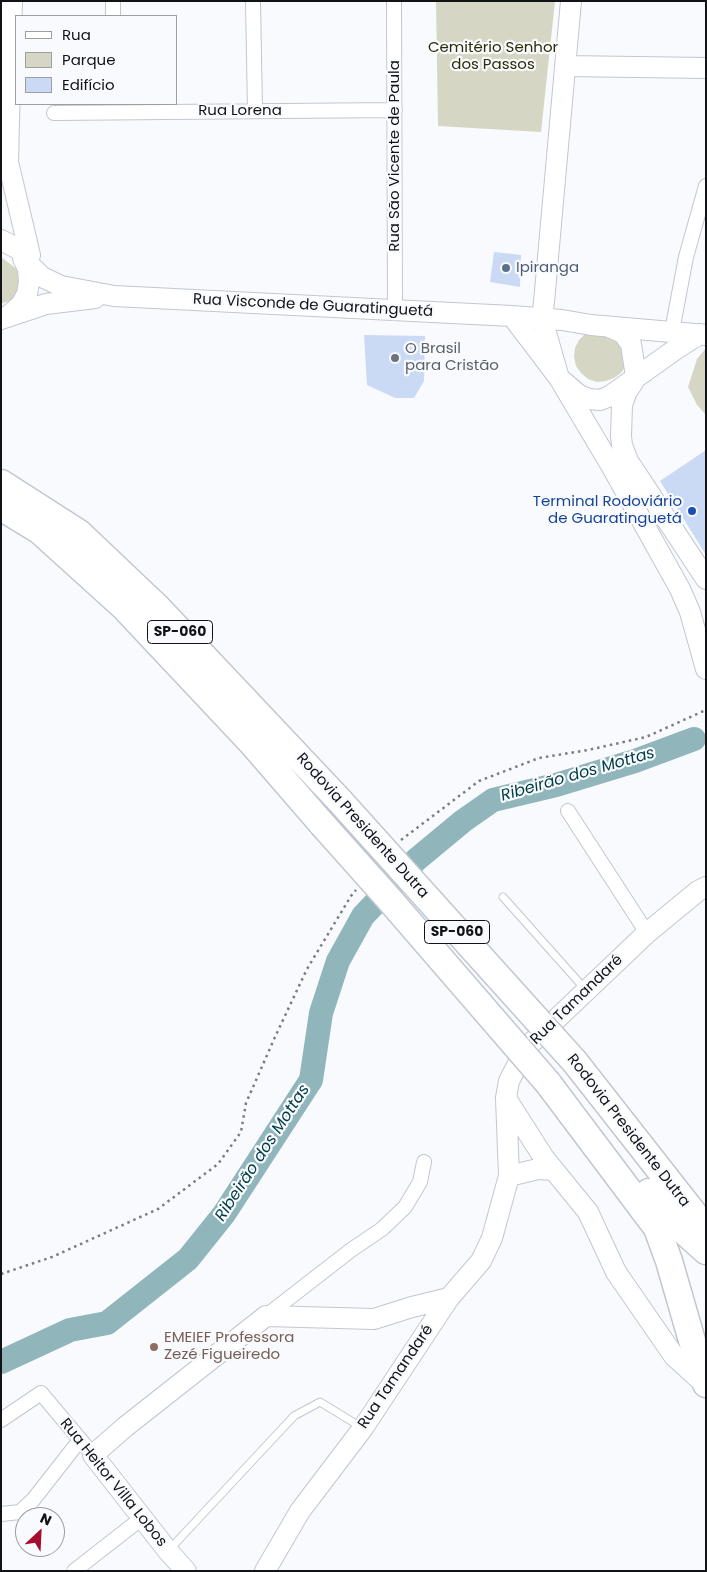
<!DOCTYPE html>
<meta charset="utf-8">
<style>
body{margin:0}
#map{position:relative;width:707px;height:1572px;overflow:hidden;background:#f8fafe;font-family:Poppins,sans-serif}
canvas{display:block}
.frame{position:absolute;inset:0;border:2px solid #111317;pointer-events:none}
.legend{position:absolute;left:15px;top:15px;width:162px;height:90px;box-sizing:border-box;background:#f8fafe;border:1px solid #9c9ea2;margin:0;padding:6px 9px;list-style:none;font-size:15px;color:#111317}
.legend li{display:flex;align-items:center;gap:10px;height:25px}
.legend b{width:25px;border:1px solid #9c9ea2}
.north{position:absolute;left:15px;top:1507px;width:50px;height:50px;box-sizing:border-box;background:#f8fafe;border:1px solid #9c9ea2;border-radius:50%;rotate:25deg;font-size:14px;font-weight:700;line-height:20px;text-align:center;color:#111317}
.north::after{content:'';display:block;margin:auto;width:18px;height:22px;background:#a60c2d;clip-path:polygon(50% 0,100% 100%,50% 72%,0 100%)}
</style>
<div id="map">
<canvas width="707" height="1572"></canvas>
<div class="frame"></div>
<ul class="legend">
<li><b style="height:6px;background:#fff"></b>Rua</li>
<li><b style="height:14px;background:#d5d7c4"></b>Parque</li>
<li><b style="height:14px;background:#cadaf5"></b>Edifício</li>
</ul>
<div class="north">N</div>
</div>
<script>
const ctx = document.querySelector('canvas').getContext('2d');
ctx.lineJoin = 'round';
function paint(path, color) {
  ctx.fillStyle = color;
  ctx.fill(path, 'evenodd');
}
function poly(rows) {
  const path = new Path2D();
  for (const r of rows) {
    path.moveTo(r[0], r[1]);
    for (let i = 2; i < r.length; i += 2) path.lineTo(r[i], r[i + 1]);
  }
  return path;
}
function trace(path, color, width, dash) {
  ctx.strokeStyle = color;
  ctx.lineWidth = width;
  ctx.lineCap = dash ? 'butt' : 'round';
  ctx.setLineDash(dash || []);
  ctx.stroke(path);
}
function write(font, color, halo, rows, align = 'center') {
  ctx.font = font + ' Poppins,sans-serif';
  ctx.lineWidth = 4.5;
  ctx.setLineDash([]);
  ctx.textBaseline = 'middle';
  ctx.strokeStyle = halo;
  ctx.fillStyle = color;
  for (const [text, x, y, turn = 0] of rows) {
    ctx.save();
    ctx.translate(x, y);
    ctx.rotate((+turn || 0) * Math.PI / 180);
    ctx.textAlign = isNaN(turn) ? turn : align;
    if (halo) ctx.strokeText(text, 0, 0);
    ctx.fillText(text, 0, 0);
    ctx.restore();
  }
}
const green = poly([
 [436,1,555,1,541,132,438,126],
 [1,257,18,270,20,287,11,300,1,304],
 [592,330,623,340,626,365,621,373,614,378,606,381,597,382,588,379,581,373,576,366,574,357,575,348,579,340,585,334],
 [706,348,706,415,697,405,688,387,697,359]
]);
const river = poly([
 [1,1362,70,1330,107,1323,188,1259,224,1214,311,1080,321,1013,338,961,363,916,416,860,463,821,493,800,556,785,635,761,694,739]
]);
const building = poly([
 [494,252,521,255,520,287,490,282],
 [364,335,425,336,424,381,414,398,395,398,367,385],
 [706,450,706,555,660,481]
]);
const path = poly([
 [401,840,479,781,539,758,588,750,646,737,706,710],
 [1,1274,52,1257,158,1209,218,1164,241,1132,246,1103,275,1037,307,969,351,896,356,890]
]);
const lane = poly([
 [503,897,585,989],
 [170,1549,294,1416,320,1402,361,1427]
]);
const street = poly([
 [113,1,113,16],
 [253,1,255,111],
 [394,1,395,311],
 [54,113,395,110],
 [672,331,686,257,706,186],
 [568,811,647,933],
 [266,1316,351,1250,382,1229,405,1207,420,1182,424,1162],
 [1,1420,41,1393,93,1455],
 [1,1514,20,1512,33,1500,80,1440],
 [74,1571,142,1518]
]);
const secondary = poly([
 [12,1,8,162,30,255],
 [571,1,544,302,542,319,559,378,579,395,589,399,600,400,610,396,676,349,700,334],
 [565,66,706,68],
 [1,240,30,255,23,258,28,269,29,282,27,294,21,305,8,316],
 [23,258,42,277,61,286,114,296,512,316,562,320,591,325,706,335],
 [512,316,559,378,613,469,680,589,690,612,706,669],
 [1,319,46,304,95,298],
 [609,327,623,333,631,344,636,377],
 [634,381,627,391,622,405,621,436,622,445,628,461,706,579],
 [507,1100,544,1158,588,1212,616,1272,674,1356,706,1385],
 [509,1176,538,1169,553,1170],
 [186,1571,168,1551,93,1455,125,1427,266,1316,374,1319,412,1307,449,1298],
 [265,1571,300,1511,363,1428,449,1298,481,1261,492,1238,509,1176,506,1098,509,1081,526,1048,647,933,698,891,706,887]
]);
const highway = poly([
 [1,483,79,533,157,607,340,801],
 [1,507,40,531,124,607,251,742,322,824],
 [575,1062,706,1229],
 [548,1083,657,1228,669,1261,695,1351,706,1384],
 [649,1192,686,1233,706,1251]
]);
const highwayBridge = poly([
 [340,801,575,1062],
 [322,824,389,899,548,1083]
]);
const markers = [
 [506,268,5,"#5c6f8a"],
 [395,358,5,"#6b7280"],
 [692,511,5,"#1a4fb4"],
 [154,1347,5,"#8d6e63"]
];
const shields = [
 [180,632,65],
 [457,932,65]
];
const shieldNames = [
 ["SP-060",180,632],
 ["SP-060",457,932]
];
const parkNames = [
 ["Cemitério Senhor",493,48],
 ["dos Passos",493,65]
];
const streetNames = [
 ["Rua Lorena",240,111],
 ["Rua São Vicente de Paula",395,156,-90],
 ["Rua Visconde de Guaratinguetá",313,306,3],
 ["Rodovia Presidente Dutra",362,826,48],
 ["Rua Tamandaré",577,1000,-44],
 ["Rodovia Presidente Dutra",628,1131,52],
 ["Rua Tamandaré",396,1377,-56],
 ["Rua Heitor Villa Lobos",113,1483,51]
];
const serviceNames = [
 ["Ipiranga",516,268]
];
const worshipNames = [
 ["O Brasil",405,349],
 ["para Cristão",405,366]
];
const transitNames = [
 ["Terminal Rodoviário",682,502],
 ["de Guaratinguetá",682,519]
];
const educationNames = [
 ["EMEIEF Professora",164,1338],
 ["Zezé Figueiredo",164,1355]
];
const waterNames = [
 ["Ribeirão dos Mottas",578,775,-16],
 ["Ribeirão dos Mottas",263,1153,-57]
];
paint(green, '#d5d7c4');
trace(river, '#90b5ba', 24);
paint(building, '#cadaf5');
trace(lane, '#c1c7d1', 9);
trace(street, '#c1c7d1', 16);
trace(secondary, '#c1c7d1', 22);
trace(highway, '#c1c7d1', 29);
trace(path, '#7b7d81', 2.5, [2.5, 4]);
trace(lane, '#fff', 7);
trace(street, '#fff', 14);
trace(secondary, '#fff', 20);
trace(highway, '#fff', 26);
trace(highwayBridge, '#c1c7d1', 29, []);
trace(highwayBridge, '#fff', 26);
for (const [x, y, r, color] of markers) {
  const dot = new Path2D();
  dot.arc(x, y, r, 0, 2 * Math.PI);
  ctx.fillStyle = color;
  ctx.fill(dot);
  trace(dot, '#f8fafe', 2);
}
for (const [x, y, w] of shields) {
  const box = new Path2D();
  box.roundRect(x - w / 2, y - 11.5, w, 23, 4);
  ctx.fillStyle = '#f8fafe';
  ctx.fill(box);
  trace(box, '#111317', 1);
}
write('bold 14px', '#111317', null, shieldNames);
write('15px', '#292c05', '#f8fafe', parkNames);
write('15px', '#111317', '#f8fafe', streetNames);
write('15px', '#4e5e75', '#f8fafe', serviceNames, 'left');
write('15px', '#5b616d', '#f8fafe', worshipNames, 'left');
write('15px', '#164399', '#f8fafe', transitNames, 'right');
write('15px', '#785e54', '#f8fafe', educationNames, 'left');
write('italic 16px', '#003e44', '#f8fafe', waterNames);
</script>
